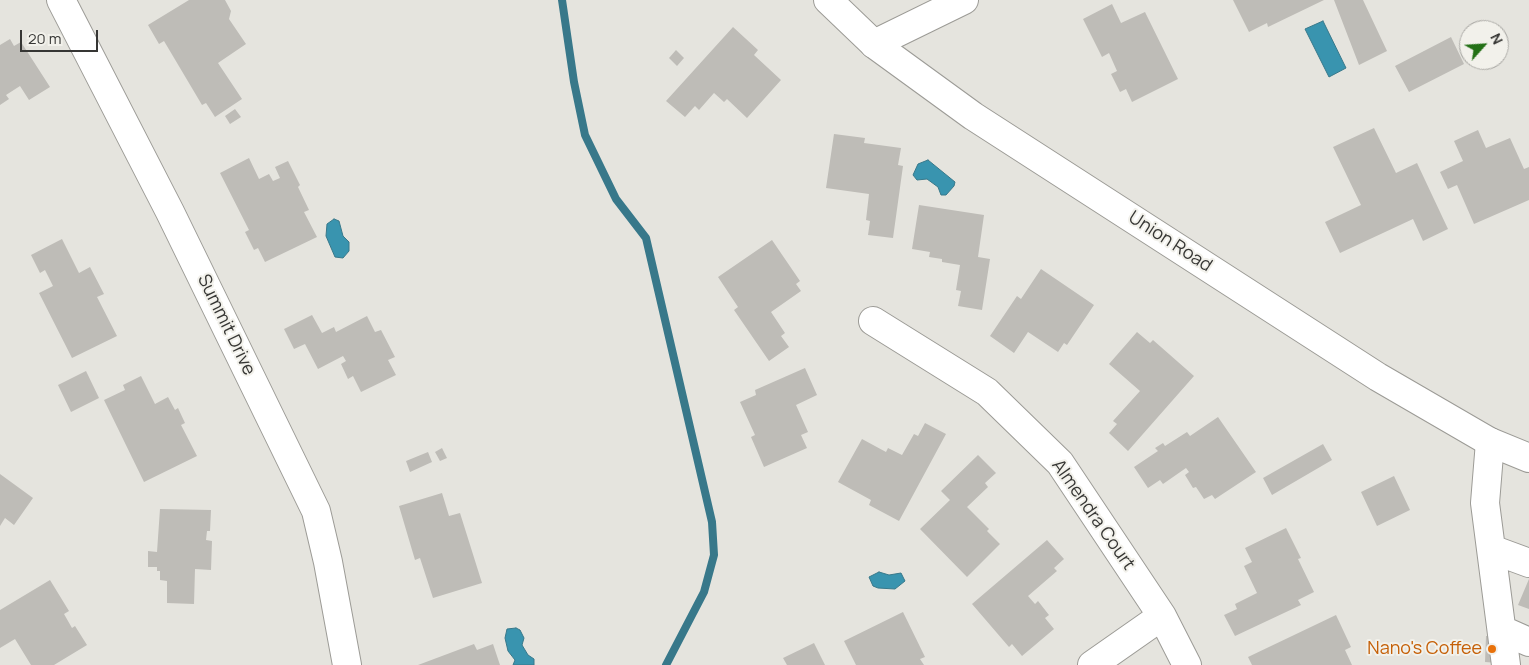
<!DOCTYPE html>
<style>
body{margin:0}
#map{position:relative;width:1529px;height:665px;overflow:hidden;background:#e5e4de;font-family:Manrope,sans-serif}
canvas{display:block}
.north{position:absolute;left:1459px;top:20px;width:50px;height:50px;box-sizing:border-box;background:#f2f1eb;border:1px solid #a7a6a2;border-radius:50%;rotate:64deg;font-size:14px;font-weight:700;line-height:20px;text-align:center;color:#363634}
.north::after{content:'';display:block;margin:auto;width:18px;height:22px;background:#237016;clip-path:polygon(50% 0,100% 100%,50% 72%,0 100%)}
.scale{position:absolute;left:20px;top:30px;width:78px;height:22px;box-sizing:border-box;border:2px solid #363634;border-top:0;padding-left:6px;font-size:15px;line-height:18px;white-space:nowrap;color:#363634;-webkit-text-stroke:4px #f2f1eb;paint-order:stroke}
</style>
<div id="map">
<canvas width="1529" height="665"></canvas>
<div class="north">N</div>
<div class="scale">20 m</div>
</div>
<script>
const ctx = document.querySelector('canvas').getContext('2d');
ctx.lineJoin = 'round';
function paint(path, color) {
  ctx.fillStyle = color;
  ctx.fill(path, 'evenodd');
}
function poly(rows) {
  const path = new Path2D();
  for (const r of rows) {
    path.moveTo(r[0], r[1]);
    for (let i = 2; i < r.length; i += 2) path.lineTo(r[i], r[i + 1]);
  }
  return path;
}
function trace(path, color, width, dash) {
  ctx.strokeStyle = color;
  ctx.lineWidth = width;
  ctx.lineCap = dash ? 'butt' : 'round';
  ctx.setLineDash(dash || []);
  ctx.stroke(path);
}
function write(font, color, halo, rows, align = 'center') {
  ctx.font = font + ' Manrope,sans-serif';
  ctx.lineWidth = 4;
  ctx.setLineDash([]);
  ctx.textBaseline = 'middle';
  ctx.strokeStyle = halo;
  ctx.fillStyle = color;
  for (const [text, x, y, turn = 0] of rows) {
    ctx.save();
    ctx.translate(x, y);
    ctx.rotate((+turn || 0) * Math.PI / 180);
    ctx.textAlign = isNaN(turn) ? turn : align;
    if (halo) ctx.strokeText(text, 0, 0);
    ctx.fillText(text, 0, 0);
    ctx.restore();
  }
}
const water = poly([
 [1323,21,1346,68,1329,77,1305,29,1323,21],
 [928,160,955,182,954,186,946,195,941,195,938,187,927,179,917,180,913,175,918,164,928,160],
 [334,219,339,221,343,236,349,242,349,251,343,258,335,257,326,236,327,224,334,219],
 [879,572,889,575,901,573,905,581,895,589,878,588,873,586,869,577,879,572],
 [516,628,520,630,524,638,522,645,528,655,534,659,534,665,513,665,515,660,508,651,505,638,507,629,516,628]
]);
const stream = poly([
 [562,0,574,82,585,135,616,199,646,238,712,522,714,555,704,592,666,665]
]);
const building = poly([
 [189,0,225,0,231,11,229,19,246,44,218,63,242,99,215,117,206,103,202,105,164,41,159,44,148,25],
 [1233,0,1324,0,1268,27,1267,23,1249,32],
 [1334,0,1363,0,1387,51,1359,65],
 [1112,4,1121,23,1145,12,1178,79,1132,102,1126,89,1120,92,1111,74,1117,71,1109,53,1102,57,1083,19],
 [733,27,758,50,754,55,781,80,747,118,727,99,724,102,714,93,699,110,695,106,685,117,666,101],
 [1451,37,1464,64,1409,92,1395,66],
 [10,39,14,46,21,42,50,87,29,100,20,86,6,95,9,99,0,105,0,45],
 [676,50,684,58,677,66,669,58],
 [235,109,241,117,230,124,225,116],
 [1374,128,1396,173,1417,163,1448,229,1423,241,1413,219,1340,253,1325,222,1361,205,1333,147],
 [1478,130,1486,148,1510,138,1524,169,1529,167,1529,200,1474,224,1457,185,1448,189,1440,172,1463,161,1454,141],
 [834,134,865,138,864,143,901,148,898,165,903,166,893,238,868,235,870,221,866,220,869,194,826,188],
 [249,158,259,179,269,174,273,181,280,178,275,167,288,161,300,185,298,187,309,210,304,212,317,237,265,262,258,248,254,250,245,232,249,230,220,173],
 [919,205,984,215,978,257,990,259,982,310,958,306,961,291,956,290,960,265,942,262,942,259,929,257,930,252,912,249],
 [62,239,79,273,90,267,104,294,97,297,117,336,72,358,39,293,53,286,45,270,40,273,31,255],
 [772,240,800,281,796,284,801,291,771,312,785,333,781,336,789,347,769,361,734,310,738,307,718,277],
 [1041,269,1094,305,1067,345,1064,343,1058,352,1028,332,1014,353,990,336,1017,296,1021,299],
 [312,315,322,333,334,327,336,332,367,316,375,332,381,330,395,357,388,360,396,375,361,392,353,376,348,379,341,364,346,361,343,356,318,369,305,344,294,349,284,329],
 [1137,332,1150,343,1153,340,1194,376,1128,451,1109,433,1117,424,1113,421,1140,391,1109,364],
 [805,368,817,395,796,405,808,432,801,435,807,448,764,467,751,437,755,435,740,402,756,395,755,390],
 [86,371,99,398,71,412,58,385],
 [141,376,155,404,168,397,175,410,178,408,185,423,181,425,197,456,144,482,104,400,125,390,123,385],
 [1218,417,1256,472,1215,499,1212,495,1204,499,1196,487,1193,488,1185,475,1189,472,1186,468,1163,484,1160,480,1148,488,1134,467,1158,451,1155,448,1163,443,1165,446,1187,432,1190,436],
 [925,423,946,434,899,521,869,505,871,500,838,482,862,439,886,452,888,448,902,455,914,434,918,436],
 [1323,444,1332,460,1272,495,1263,478],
 [442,448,447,458,440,461,435,452],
 [428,452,432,462,410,472,406,461],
 [978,455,996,473,985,483,988,487,967,507,989,529,987,531,1000,544,967,577,920,529,950,500,941,491],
 [0,474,33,498,14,525,5,518,0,526],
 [1394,476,1410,510,1377,526,1361,492],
 [442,493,449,516,460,513,482,583,433,598,420,558,415,560,399,506],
 [160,509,211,510,210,531,207,531,206,540,212,541,211,570,195,569,194,604,167,603,167,581,160,580,160,571,157,571,157,567,148,567,148,551,157,552],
 [1286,528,1301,558,1298,559,1314,592,1298,600,1301,605,1235,636,1224,615,1237,609,1235,604,1257,593,1244,566,1252,562,1245,548],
 [1047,540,1064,559,1054,568,1057,571,1028,596,1035,604,1038,601,1049,615,1045,618,1054,629,1022,656,1012,644,1009,647,972,604],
 [1529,579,1529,609,1518,605],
 [50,580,69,611,64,614,72,628,75,626,87,645,54,665,31,665,15,639,0,648,0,610],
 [903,612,925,657,920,659,924,665,856,665,844,641],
 [1336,615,1351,647,1345,650,1352,665,1252,665,1248,657],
 [1486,636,1499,636,1498,663,1485,662],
 [814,643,825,665,787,665,783,658],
 [474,644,477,650,493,644,500,665,418,665]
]);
const minor = poly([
 [61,0,170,212,316,511,328,562,347,665],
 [874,44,964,0],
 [873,321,987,392,1060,463,1162,616,1187,665],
 [1490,442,1485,503,1506,665],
 [1491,549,1529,563],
 [1502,630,1529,642],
 [1092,665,1162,616]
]);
const major = poly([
 [828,0,874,44,973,116,1378,377,1490,442,1529,458]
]);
const markers = [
 [1492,649,5,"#e8710a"]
];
const streetNames = [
 ["Union Road",1170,242,33],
 ["Summit Drive",226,325,64],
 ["Almendra Court",1093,515,55]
];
const foodNames = [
 ["Nano's Coffee",1482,649]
];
paint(water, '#3994af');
trace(water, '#38788a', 1);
trace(stream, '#38788a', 8);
paint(building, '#bebcb7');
trace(minor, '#9c9b96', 30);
trace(major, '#9c9b96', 30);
trace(minor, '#fff', 28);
trace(major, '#fff', 28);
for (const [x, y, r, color] of markers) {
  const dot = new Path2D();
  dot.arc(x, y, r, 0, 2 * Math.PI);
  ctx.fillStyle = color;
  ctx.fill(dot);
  trace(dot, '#f2f1eb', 2);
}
write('18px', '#363634', '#f2f1eb', streetNames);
write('18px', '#c56008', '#f2f1eb', foodNames, 'right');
</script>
